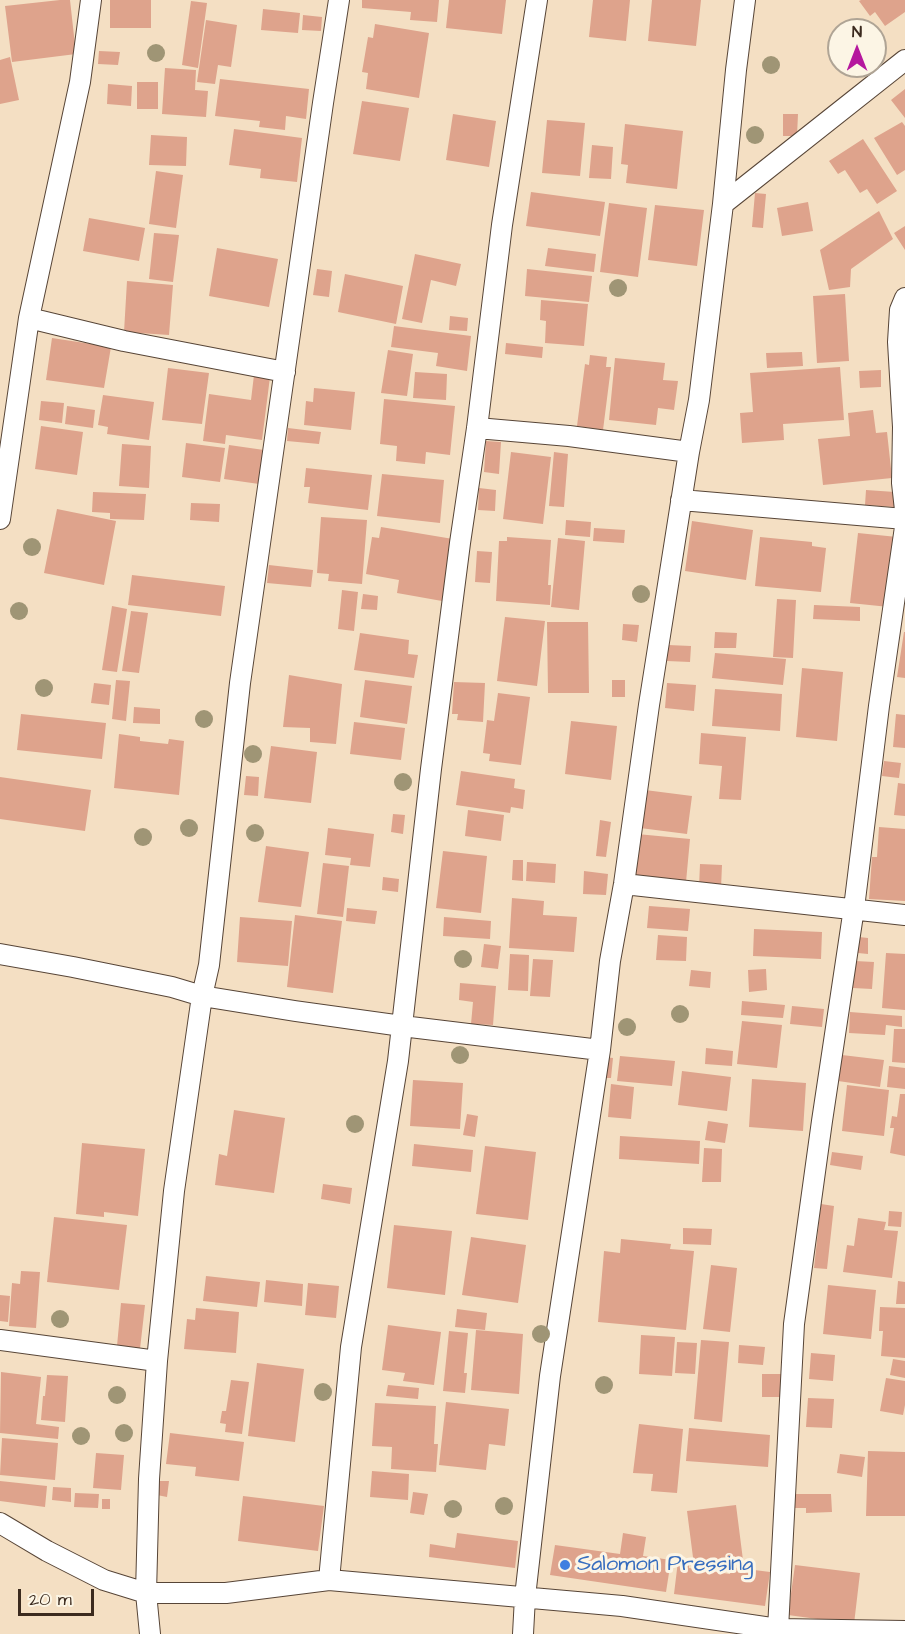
<!DOCTYPE html>
<style>
body{margin:0}
#map{position:relative;width:905px;height:1634px;overflow:hidden;background:#f4dfc3;font-family:"Architects Daughter",sans-serif}
canvas{display:block}
.north{position:absolute;left:827px;top:18px;width:60px;height:60px;box-sizing:border-box;background:#fcf5e5;border:2px solid #afa495;border-radius:50%;rotate:0deg;font-size:16px;font-weight:700;line-height:24px;text-align:center;color:#3b2a1e}
.north::after{content:'';display:block;margin:auto;width:21px;height:27px;background:#b5179e;clip-path:polygon(50% 0,100% 100%,50% 72%,0 100%)}
.scale{position:absolute;left:18px;top:1589px;width:76px;height:27px;box-sizing:border-box;border:3px solid #3b2a1e;border-top:0;padding-left:8px;font-size:18px;line-height:21px;white-space:nowrap;color:#3b2a1e;-webkit-text-stroke:4px #fcf5e5;paint-order:stroke}
</style>
<div id="map">
<canvas width="905" height="1634"></canvas>
<div class="north">N</div>
<div class="scale">20 m</div>
</div>
<script>
const ctx = document.querySelector('canvas').getContext('2d');
ctx.lineJoin = 'round';
function paint(path, color) {
  ctx.fillStyle = color;
  ctx.fill(path, 'evenodd');
}
function poly(rows) {
  const path = new Path2D();
  for (const r of rows) {
    path.moveTo(r[0], r[1]);
    for (let i = 2; i < r.length; i += 2) path.lineTo(r[i], r[i + 1]);
  }
  return path;
}
function trace(path, color, width, dash) {
  ctx.strokeStyle = color;
  ctx.lineWidth = width;
  ctx.lineCap = dash ? 'butt' : 'round';
  ctx.setLineDash(dash || []);
  ctx.stroke(path);
}
function write(font, color, halo, rows, align = 'center') {
  ctx.font = font + ' "Architects Daughter",sans-serif';
  ctx.lineWidth = 6;
  ctx.setLineDash([]);
  ctx.textBaseline = 'middle';
  ctx.strokeStyle = halo;
  ctx.fillStyle = color;
  for (const [text, x, y, turn = 0] of rows) {
    ctx.save();
    ctx.translate(x, y);
    ctx.rotate((+turn || 0) * Math.PI / 180);
    ctx.textAlign = isNaN(turn) ? turn : align;
    if (halo) ctx.strokeText(text, 0, 0);
    ctx.fillText(text, 0, 0);
    ctx.restore();
  }
}
const building = poly([
 [60,0,70,0,76,54,12,62,5,6],
 [110,0,151,0,151,28,110,28],
 [362,0,439,0,437,22,410,20,411,12,362,8],
 [449,0,506,0,502,34,446,28],
 [593,0,630,0,626,41,589,37],
 [652,0,701,0,696,46,648,41],
 [861,0,905,0,905,12,885,26,875,12,870,16,859,1],
 [191,1,207,3,198,68,182,65],
 [263,9,300,13,298,33,261,30],
 [303,15,322,17,321,31,302,30],
 [206,20,237,25,231,67,218,65,215,84,197,82],
 [375,24,429,33,419,98,366,89,368,73,362,72,368,37,373,38],
 [99,51,120,52,118,65,98,64],
 [10,57,19,100,0,104,0,60],
 [165,68,196,70,195,90,208,91,206,117,162,114],
 [220,79,309,89,306,119,286,116,285,130,259,127,260,121,215,116],
 [137,82,158,82,158,109,137,109],
 [108,84,132,86,131,106,107,104],
 [905,89,905,118,891,100],
 [362,101,409,108,400,161,353,154],
 [453,114,496,121,489,167,446,160],
 [783,114,798,114,797,136,783,136],
 [547,120,585,123,580,176,542,173],
 [902,122,905,126,905,170,897,175,874,138],
 [625,124,683,131,677,189,626,183,628,165,621,164],
 [234,129,302,138,297,182,260,178,261,169,229,165],
 [151,135,187,137,186,166,149,165],
 [863,139,897,191,877,204,867,189,860,193,845,170,838,174,829,161],
 [592,145,613,147,611,179,589,178],
 [156,171,183,175,176,228,149,224],
 [531,192,605,202,600,236,526,226],
 [755,193,766,194,763,228,752,227],
 [808,202,813,231,782,236,777,208],
 [609,203,647,208,638,277,600,272],
 [655,205,704,210,697,266,648,260],
 [879,211,893,239,851,269,850,287,829,290,820,250],
 [89,218,145,228,139,261,83,251],
 [905,226,905,250,894,233],
 [154,233,179,235,173,282,149,279],
 [217,248,278,259,269,307,209,296],
 [548,248,596,254,594,272,545,266],
 [415,254,461,264,456,286,431,280,422,323,402,319],
 [317,269,332,271,329,297,313,295],
 [527,269,592,276,589,302,525,296],
 [345,274,403,286,396,324,338,312],
 [127,281,173,285,169,335,124,332],
 [845,294,849,361,817,363,813,296],
 [541,300,588,304,584,346,545,343,546,321,540,320],
 [450,316,468,318,467,331,449,330],
 [394,326,471,336,467,371,436,366,438,353,391,347],
 [52,338,111,347,104,388,46,380],
 [506,343,543,347,542,358,505,354],
 [388,350,413,354,407,396,381,393],
 [802,352,803,366,767,368,766,353],
 [590,355,607,357,606,367,611,367,603,430,577,426,585,364,589,365],
 [615,358,665,363,663,380,678,381,674,410,658,408,656,425,609,420],
 [840,367,844,420,783,424,784,440,742,443,740,413,753,412,750,373],
 [168,368,209,373,202,424,162,420],
 [881,370,881,387,860,388,859,371],
 [415,372,447,374,446,400,413,398],
 [254,375,270,377,262,440,226,435,225,444,203,441,209,394,251,400],
 [314,388,355,392,351,430,304,425,306,401,313,402],
 [103,395,154,402,149,440,107,434,108,427,98,425],
 [384,399,455,406,450,455,426,452,425,464,396,461,397,446,380,444],
 [41,401,64,403,62,423,39,420],
 [67,406,95,410,93,428,65,424],
 [873,410,876,433,887,432,892,478,823,485,818,439,850,436,848,413],
 [41,426,83,432,77,475,35,469],
 [288,428,321,432,319,444,287,441],
 [486,441,501,442,499,474,484,472],
 [186,443,225,448,220,482,182,477],
 [122,444,151,446,149,488,119,486],
 [229,445,264,450,259,484,224,479],
 [511,452,551,457,543,524,503,519],
 [554,452,568,454,564,507,549,506],
 [306,468,372,475,368,510,308,503,310,487,304,487],
 [382,474,444,480,440,523,377,516],
 [479,488,496,490,495,511,478,510],
 [866,490,895,492,894,507,865,505],
 [93,492,146,494,144,520,110,519,110,513,92,512],
 [191,503,220,504,219,522,190,520],
 [57,509,116,521,104,585,44,573],
 [321,517,367,520,362,584,328,581,329,574,317,573],
 [566,520,591,522,590,537,565,535],
 [692,521,753,530,746,580,685,571],
 [381,527,453,539,442,601,397,593,399,580,366,574,372,537,379,538],
 [594,528,625,530,624,543,593,541],
 [858,533,897,537,889,607,850,603],
 [507,537,551,540,548,585,551,585,550,605,496,601,499,541,507,541],
 [760,537,812,542,812,546,826,548,821,592,755,586],
 [558,538,585,541,579,610,551,607],
 [477,551,492,552,490,583,475,582],
 [269,565,313,570,311,587,267,583],
 [132,575,225,586,221,616,128,605],
 [342,590,358,592,354,631,338,629],
 [363,594,378,596,377,610,361,609],
 [777,599,796,600,793,658,773,657],
 [814,605,860,607,860,621,813,619],
 [112,606,127,609,117,672,102,670],
 [131,611,148,613,139,673,122,671],
 [505,617,545,621,537,686,497,681],
 [547,622,588,622,589,693,548,693],
 [623,624,639,625,637,642,622,640],
 [715,632,737,633,736,648,714,648],
 [904,632,905,632,905,678,897,677],
 [360,633,409,640,408,654,418,655,414,678,354,670],
 [668,645,691,646,690,662,667,661],
 [715,653,786,659,783,685,712,678],
 [802,668,843,672,837,741,796,737],
 [289,675,342,684,336,744,310,742,310,728,283,727],
 [116,680,130,681,126,721,112,719],
 [365,680,412,686,407,724,360,717],
 [612,680,625,680,625,697,612,697],
 [454,682,485,683,483,722,457,720,458,714,452,714],
 [94,683,111,685,109,705,91,703],
 [667,683,696,685,694,711,665,708],
 [715,689,782,694,780,731,712,726],
 [498,693,530,697,521,765,489,761,490,754,483,753,487,720,494,721],
 [134,707,160,709,160,724,133,723],
 [21,714,106,723,102,759,17,750],
 [896,714,905,715,905,748,893,747],
 [571,721,617,726,611,780,565,774],
 [354,722,405,728,401,760,350,754],
 [701,733,746,737,741,800,719,799,722,766,699,764],
 [119,734,140,737,140,741,168,744,169,739,184,741,179,795,114,788],
 [271,746,317,752,311,803,264,798],
 [884,761,901,763,899,778,882,776],
 [461,771,515,779,514,788,525,790,523,809,511,807,510,813,456,805],
 [246,776,259,777,258,796,244,795],
 [0,777,91,790,85,831,0,819],
 [898,783,905,784,905,816,894,815],
 [645,790,692,796,687,834,640,828],
 [468,810,504,815,501,841,465,836],
 [393,814,405,815,403,834,391,832],
 [600,820,611,822,606,857,596,856],
 [879,827,905,829,905,901,869,899,872,857,877,857],
 [328,828,374,834,370,867,350,865,351,858,325,855],
 [637,834,690,839,686,882,633,877],
 [266,846,309,852,301,907,258,902],
 [443,851,487,856,481,913,436,908],
 [513,860,523,860,523,881,512,880],
 [527,862,556,864,555,883,526,881],
 [323,863,349,866,343,917,317,914],
 [700,864,722,865,721,888,699,887],
 [584,871,608,874,606,895,583,894],
 [383,877,399,879,398,892,382,890],
 [512,898,544,901,543,915,577,917,574,952,509,948],
 [649,906,690,909,688,931,647,928],
 [347,908,377,911,375,924,346,921],
 [295,915,342,921,333,993,287,987],
 [240,917,292,921,288,966,237,962],
 [444,917,491,921,490,939,443,936],
 [754,929,822,932,821,959,753,956],
 [658,935,687,937,686,961,656,960],
 [859,937,868,938,868,954,858,953],
 [484,944,501,946,498,969,481,967],
 [886,953,905,954,905,1010,882,1008],
 [510,954,529,955,528,991,508,990],
 [533,959,553,960,550,997,530,996],
 [855,961,874,962,872,989,853,988],
 [766,969,767,990,749,992,748,970],
 [691,970,711,972,710,988,689,986],
 [460,983,496,986,493,1025,471,1024,473,1002,459,1000],
 [742,1001,785,1005,783,1018,741,1015],
 [792,1006,824,1009,822,1027,790,1024],
 [850,1012,902,1016,902,1027,886,1025,885,1035,849,1033],
 [742,1021,782,1025,777,1068,737,1064],
 [894,1029,905,1029,905,1063,892,1062],
 [706,1048,733,1051,732,1066,705,1064],
 [842,1055,884,1060,880,1087,838,1081],
 [620,1056,675,1061,672,1086,617,1081],
 [605,1057,613,1058,611,1078,603,1078],
 [889,1066,905,1068,905,1089,887,1087],
 [682,1071,731,1077,727,1111,678,1105],
 [752,1079,806,1083,803,1131,749,1127],
 [413,1080,463,1083,460,1129,410,1126],
 [611,1084,634,1087,631,1119,608,1117],
 [847,1085,889,1090,884,1136,842,1131],
 [900,1094,905,1094,905,1156,890,1153,894,1128,890,1128,892,1116,897,1117],
 [234,1110,285,1118,274,1193,215,1185,219,1154,227,1156],
 [467,1114,478,1116,475,1137,463,1135],
 [708,1121,728,1124,725,1143,705,1140],
 [620,1136,700,1141,699,1164,619,1159],
 [82,1143,145,1149,138,1216,104,1212,104,1217,76,1214],
 [414,1144,473,1150,471,1172,412,1166],
 [485,1146,536,1152,528,1220,476,1214],
 [704,1148,722,1149,721,1182,702,1182],
 [832,1152,863,1156,861,1170,830,1165],
 [323,1184,352,1188,350,1204,321,1199],
 [821,1204,834,1206,827,1269,814,1268],
 [889,1211,902,1212,901,1227,888,1226],
 [54,1217,127,1225,119,1290,47,1282],
 [858,1218,886,1222,884,1230,898,1231,892,1278,843,1272,847,1245,854,1246],
 [394,1225,452,1231,445,1295,387,1288],
 [683,1228,712,1229,711,1245,683,1244],
 [471,1237,526,1245,518,1303,462,1295],
 [621,1239,671,1244,670,1249,694,1251,686,1330,598,1322,604,1251,620,1253],
 [711,1265,737,1268,730,1332,703,1329],
 [21,1271,40,1272,36,1328,9,1326,12,1283,20,1284],
 [206,1276,260,1282,257,1307,203,1301],
 [266,1280,303,1284,302,1306,264,1302],
 [898,1281,905,1282,905,1304,896,1304],
 [308,1283,339,1286,336,1318,305,1315],
 [828,1285,876,1290,871,1339,823,1334],
 [0,1295,10,1296,8,1322,0,1321],
 [121,1303,145,1305,140,1349,117,1346],
 [880,1307,905,1308,905,1358,881,1356,883,1331,879,1331],
 [196,1308,239,1312,236,1353,184,1349,187,1319,195,1320],
 [457,1309,487,1313,485,1330,455,1327],
 [388,1325,441,1332,434,1385,403,1381,405,1373,382,1370],
 [476,1330,523,1334,519,1394,471,1390],
 [449,1331,468,1333,464,1373,467,1373,465,1393,443,1391],
 [641,1335,675,1337,672,1376,639,1374],
 [701,1340,729,1342,722,1422,694,1419],
 [677,1342,697,1343,695,1374,675,1373],
 [739,1345,765,1347,763,1365,738,1363],
 [811,1353,835,1355,833,1381,809,1379],
 [893,1359,905,1361,905,1378,890,1375],
 [257,1363,304,1369,295,1442,248,1436],
 [1,1372,41,1377,36,1424,59,1427,58,1439,0,1433],
 [762,1374,782,1374,781,1397,762,1397],
 [47,1375,68,1376,65,1422,41,1420,43,1396,45,1396],
 [886,1378,905,1381,905,1405,903,1415,880,1411],
 [231,1380,249,1382,242,1434,225,1432,226,1424,220,1423,222,1411,226,1411],
 [388,1385,419,1388,418,1399,386,1396],
 [808,1398,834,1399,832,1428,806,1427],
 [446,1402,509,1409,505,1446,489,1444,486,1470,439,1465],
 [375,1403,436,1406,434,1444,438,1444,436,1472,391,1469,392,1447,372,1446],
 [639,1424,683,1429,677,1493,651,1491,653,1474,633,1473],
 [689,1428,770,1435,768,1467,686,1461],
 [170,1433,244,1442,239,1481,195,1476,196,1467,166,1464],
 [2,1438,58,1443,55,1480,0,1475],
 [868,1451,905,1452,905,1516,866,1516],
 [96,1453,124,1455,121,1490,93,1488],
 [840,1454,865,1457,862,1477,837,1473],
 [372,1471,409,1474,408,1500,370,1497],
 [0,1481,47,1486,45,1507,0,1501],
 [159,1481,169,1481,167,1497,157,1495],
 [53,1487,71,1488,71,1502,52,1500],
 [413,1492,428,1494,424,1515,410,1513],
 [75,1493,99,1494,98,1508,74,1507],
 [794,1494,831,1494,832,1512,806,1513,806,1508,794,1508],
 [243,1496,324,1506,318,1551,238,1541],
 [102,1499,110,1499,110,1509,102,1509],
 [736,1505,743,1560,694,1565,687,1511],
 [457,1533,518,1541,515,1568,429,1557,430,1544,455,1548],
 [623,1533,646,1537,643,1556,671,1560,666,1592,550,1575,555,1545,620,1554],
 [678,1561,689,1562,689,1568,730,1574,731,1567,770,1572,765,1606,674,1594],
 [795,1565,860,1573,854,1624,788,1615]
]);
const minor = poly([
 [723,204,905,60],
 [905,298,900,310,898,342,903,427,902,483,905,510],
 [29,318,124,341,285,372],
 [477,428,569,436,689,452],
 [681,500,905,519],
 [0,519,29,318,80,82,91,0],
 [624,884,905,915],
 [0,954,73,967,172,987,202,996,295,1011,402,1026,600,1050],
 [0,1340,157,1361],
 [0,1523,47,1551,104,1580,146,1593,226,1593,329,1580,622,1606,778,1629,905,1631],
 [329,1580,351,1347,398,1061,431,769,460,543,477,428,502,225,537,0],
 [778,1629,794,1324,822,1121,854,908,879,706,905,527],
 [150,1634,146,1593,149,1479,157,1361,174,1191,202,996,209,965,240,683,323,103,339,0],
 [523,1634,525,1597,550,1376,600,1050,610,961,624,884,649,705,689,452,699,400,723,204,736,70,745,0]
]);
const trees = [
 [156,53],
 [771,65],
 [755,135],
 [618,288],
 [32,547],
 [641,594],
 [19,611],
 [44,688],
 [204,719],
 [253,754],
 [403,782],
 [189,828],
 [255,833],
 [143,837],
 [463,959],
 [680,1014],
 [627,1027],
 [460,1055],
 [355,1124],
 [60,1319],
 [541,1334],
 [604,1385],
 [323,1392],
 [117,1395],
 [124,1433],
 [81,1436],
 [504,1506],
 [453,1509]
];
const markers = [
 [565,1565,6,"#3f7fe0"]
];
const shopNames = [
 ["Salomon Pressing",577,1565]
];
paint(building, '#dea38c');
trace(minor, '#574537', 22);
trace(minor, '#fff', 20);
ctx.fillStyle = '#9f9575';
for (const [x, y] of trees) {
  ctx.beginPath();
  ctx.arc(x, y, 9, 0, 2 * Math.PI);
  ctx.fill();
}
for (const [x, y, r, color] of markers) {
  const dot = new Path2D();
  dot.arc(x, y, r, 0, 2 * Math.PI);
  ctx.fillStyle = color;
  ctx.fill(dot);
  trace(dot, '#fcf5e5', 2);
}
write('22px', '#366cbe', '#fcf5e5', shopNames, 'left');
</script>
